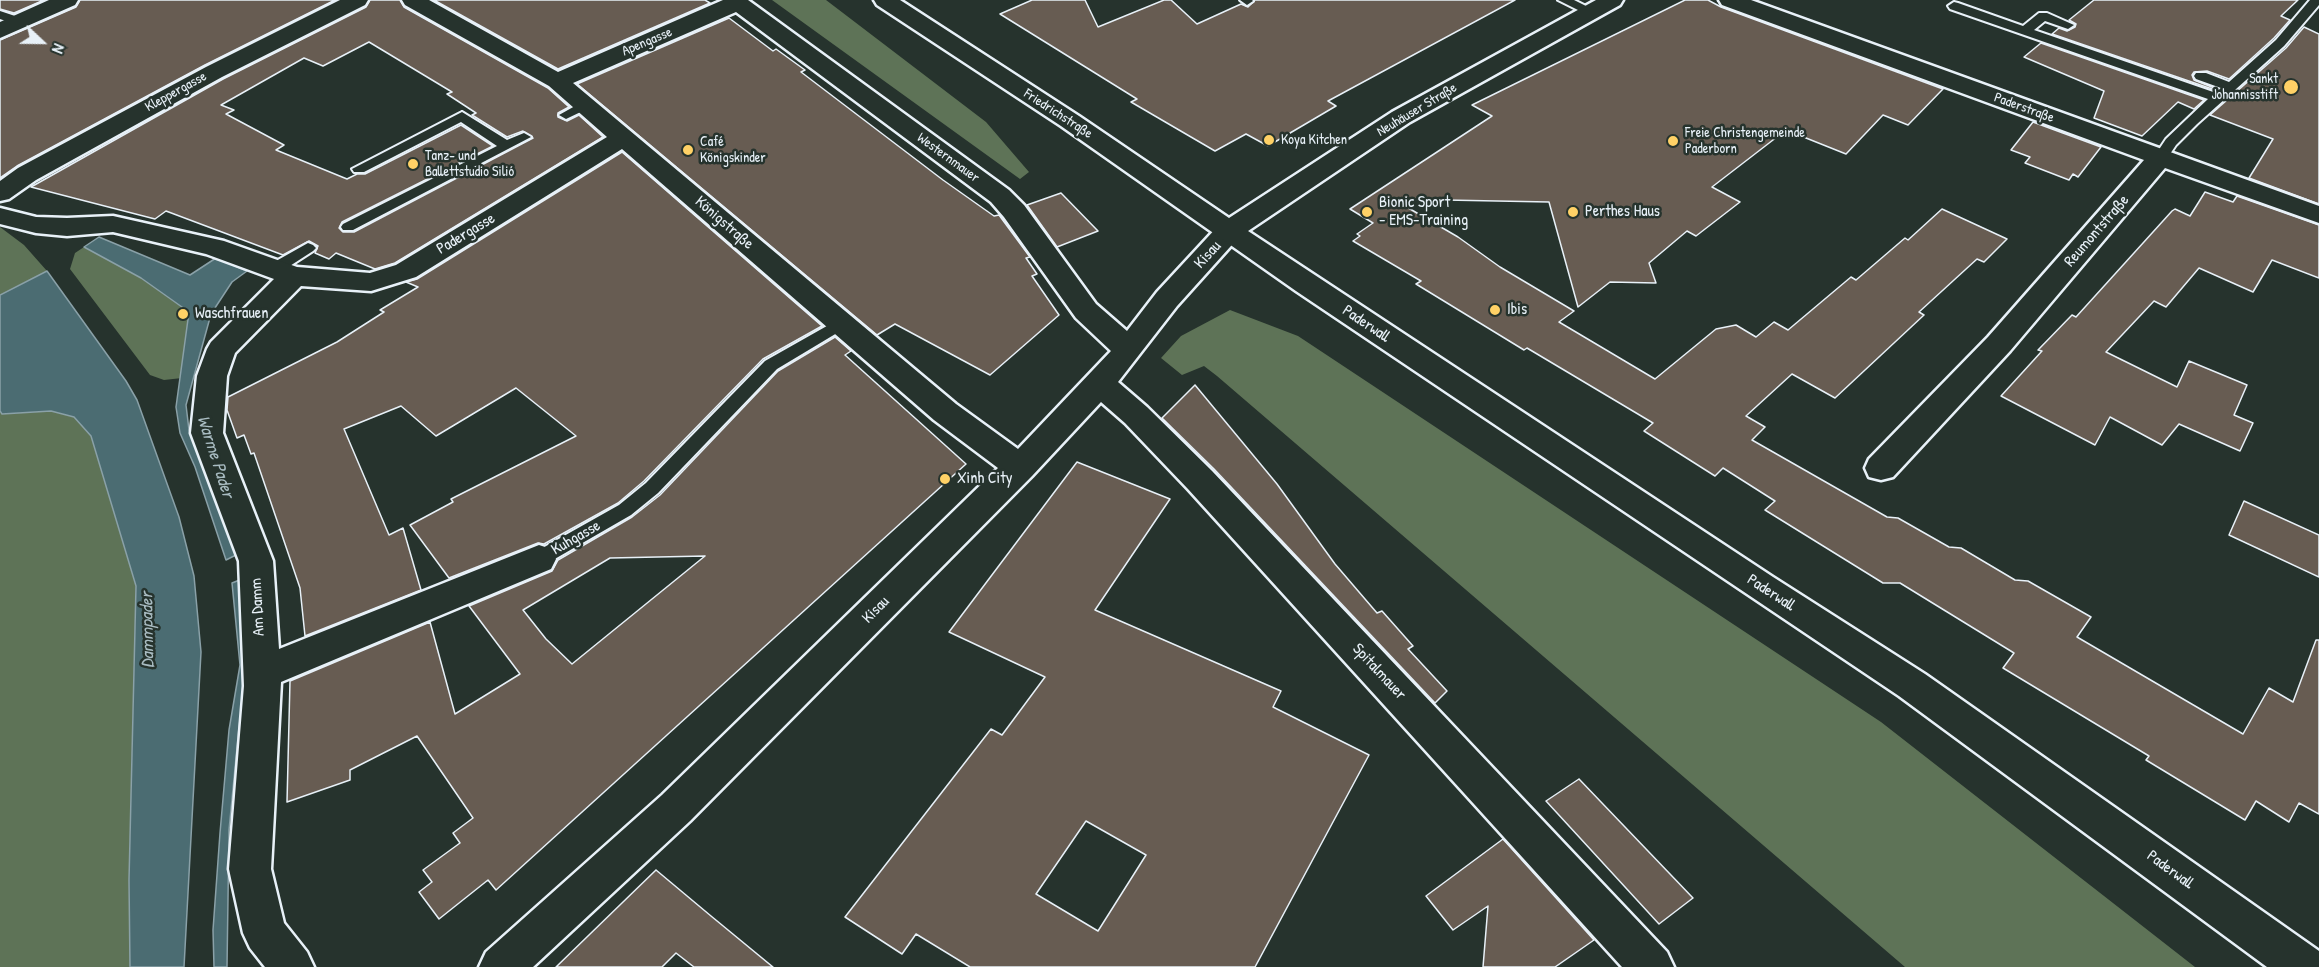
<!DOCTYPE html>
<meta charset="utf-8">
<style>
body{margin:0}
#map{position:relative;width:2319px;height:967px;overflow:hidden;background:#26332d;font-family:"Patrick Hand",sans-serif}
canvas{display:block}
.north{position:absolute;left:12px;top:12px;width:60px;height:60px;-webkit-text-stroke:4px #26332d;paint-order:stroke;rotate:112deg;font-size:16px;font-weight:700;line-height:24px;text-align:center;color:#e8f1f8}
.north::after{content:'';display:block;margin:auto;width:21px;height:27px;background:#e8f1f8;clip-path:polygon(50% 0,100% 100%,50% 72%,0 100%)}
</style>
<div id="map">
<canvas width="2319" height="967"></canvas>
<div class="north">N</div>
</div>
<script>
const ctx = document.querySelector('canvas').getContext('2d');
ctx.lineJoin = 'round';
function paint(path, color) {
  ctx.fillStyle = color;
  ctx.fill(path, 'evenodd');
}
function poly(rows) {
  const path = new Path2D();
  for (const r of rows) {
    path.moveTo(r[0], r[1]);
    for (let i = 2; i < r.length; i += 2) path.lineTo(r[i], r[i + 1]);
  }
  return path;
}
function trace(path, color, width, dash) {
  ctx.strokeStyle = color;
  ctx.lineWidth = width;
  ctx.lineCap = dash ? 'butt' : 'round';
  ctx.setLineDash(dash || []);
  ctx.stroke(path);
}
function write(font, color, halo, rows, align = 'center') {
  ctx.font = font + ' "Patrick Hand",sans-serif';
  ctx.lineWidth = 5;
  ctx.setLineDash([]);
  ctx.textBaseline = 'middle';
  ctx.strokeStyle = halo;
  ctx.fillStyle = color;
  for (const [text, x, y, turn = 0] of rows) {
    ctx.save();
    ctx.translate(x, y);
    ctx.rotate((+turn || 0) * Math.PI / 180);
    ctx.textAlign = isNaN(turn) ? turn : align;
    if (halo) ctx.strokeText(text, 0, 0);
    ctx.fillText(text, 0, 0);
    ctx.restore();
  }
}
const green = poly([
 [772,0,826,0,986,122,1029,172,1020,179],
 [0,227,24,245,47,271,0,295],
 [84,247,141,278,189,312,182,378,164,380,150,375,70,269,75,253],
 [1230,310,1298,336,1881,722,2195,967,1905,967,1217,376,1204,366,1182,375,1161,358,1181,336],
 [0,411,2,414,51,411,74,417,91,436,136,586,129,880,131,967,0,967]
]);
const water = poly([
 [99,237,190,275,216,258,247,271,232,282,211,314,186,405,189,430,236,555,226,560,195,467,180,433,176,407,189,312,141,278,84,247,99,237],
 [47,271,126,381,137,400,179,517,194,576,201,652,184,967,130,967,129,880,136,586,91,436,74,417,51,411,2,414,0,411,0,295,47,271],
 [242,579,248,662,239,727,229,830,227,967,214,967,213,930,220,833,229,730,240,665,232,583,242,579]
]);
const building = poly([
 [0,0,44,0,14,13,0,9,0,0],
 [80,0,335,0,205,65,17,166,0,178,0,40,76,7,80,0],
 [370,0,400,0,404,7,548,88,569,107,558,113,558,117,567,121,579,115,603,137,395,263,375,269,336,253,329,259,315,253,318,246,309,241,283,255,166,211,155,219,31,187,223,79,366,7,370,0],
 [369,42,452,92,447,94,476,113,472,115,507,137,523,131,533,138,354,232,343,232,339,228,342,222,493,146,461,125,365,174,357,174,347,179,276,150,284,145,226,114,234,110,221,105,304,58,323,66,369,42],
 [434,0,705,0,710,3,558,69,434,0],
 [1032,0,1085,0,1098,27,1164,0,1171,0,1197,24,1241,4,1248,7,1255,0,1515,0,1328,101,1336,106,1268,146,1246,134,1215,151,1131,102,1137,99,1000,14,1032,0],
 [1685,0,1708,0,1721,7,1943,89,1908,125,1883,115,1846,154,1786,130,1712,187,1740,202,1696,236,1687,231,1649,263,1656,283,1610,282,1578,307,1549,202,1393,199,1458,237,1500,267,1574,311,1559,322,1655,379,1716,329,1736,325,1756,337,1774,322,1788,330,1851,277,1856,280,1905,238,1908,240,1942,209,2007,239,1984,262,1977,259,1919,312,1924,315,1835,398,1792,374,1746,416,1765,427,1752,440,1887,517,1898,518,1949,547,1961,548,2015,580,2028,581,2091,617,2077,637,2243,734,2269,688,2293,702,2316,640,2319,640,2319,814,2299,803,2289,822,2256,801,2245,820,2146,760,2149,756,2003,668,2014,653,1900,583,1883,583,1765,510,1775,501,1723,468,1715,476,1644,431,1653,423,1527,348,1524,350,1416,284,1421,281,1353,241,1360,236,1357,234,1373,223,1350,209,1492,116,1472,105,1685,0],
 [2094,0,2298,0,2281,16,2290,20,2274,38,2229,79,2207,71,2194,72,2192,75,2194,80,2217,89,2215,90,2052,34,2059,28,2067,31,2075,27,2076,24,2069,20,2094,0],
 [729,18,773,51,776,49,805,70,801,72,943,180,994,216,999,215,1030,257,1026,258,1037,274,1032,276,1059,315,990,375,895,324,877,335,577,84,729,18],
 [2304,27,2319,34,2319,204,2249,178,2273,139,2210,115,2286,48,2304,27],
 [2041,43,2204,100,2194,109,2178,102,2142,136,2094,118,2104,91,2024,57,2041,43],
 [2033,122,2101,147,2078,177,2073,174,2069,180,2025,163,2030,157,2011,150,2033,122],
 [622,152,822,326,763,359,644,481,618,503,544,544,538,543,449,578,410,525,453,502,451,499,576,436,516,388,436,436,401,406,344,429,389,535,403,528,421,590,305,636,300,588,254,453,251,454,244,435,237,438,227,410,228,397,337,342,384,312,380,310,418,287,406,282,417,279,622,152],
 [2205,192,2233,202,2237,196,2319,225,2319,278,2272,260,2253,292,2199,268,2166,307,2154,301,2106,352,2177,387,2189,361,2247,385,2234,415,2253,423,2240,451,2179,424,2162,445,2110,417,2095,445,2001,396,2042,351,2038,350,2072,315,2076,317,2172,211,2175,209,2190,216,2205,192],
 [1061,193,1098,231,1057,247,1027,205,1061,193],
 [835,337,851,351,845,355,966,464,496,890,488,880,439,919,419,892,432,882,423,870,460,843,453,833,473,818,417,736,350,770,350,780,287,802,290,681,430,622,455,714,520,674,469,606,552,571,558,560,632,517,660,495,778,371,835,337],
 [705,556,572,664,546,639,523,610,610,558,705,556],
 [1195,385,1277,484,1335,564,1377,613,1382,611,1413,646,1408,649,1447,691,1435,703,1214,469,1162,418,1195,385],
 [1077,462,1170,499,1095,610,1281,691,1273,707,1369,755,1255,967,970,967,916,934,902,954,845,917,991,729,1002,735,1045,677,949,632,1077,462],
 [1086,821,1146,855,1098,931,1036,894,1086,821],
 [2244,501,2319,535,2319,577,2229,535,2244,501],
 [1579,779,1693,898,1659,924,1546,801,1579,779],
 [1503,839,1594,940,1555,967,1483,967,1488,906,1453,930,1426,896,1503,839],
 [656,870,711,916,773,967,694,967,676,953,662,967,556,967,656,870]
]);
const lane = poly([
 [1240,0,1252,0,1253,1,1247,5,1240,0],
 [1558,0,1574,0,1596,11,1594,14,1586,14,1558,0],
 [2310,0,2319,0,2319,5,2284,46,2197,124,2176,145,2166,160,2161,161,2154,157,2166,139,2208,99,1950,9,1948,6,1954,2,1958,3,2023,26,2039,13,2047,13,2074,25,2068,29,2045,21,2034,30,2216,93,2221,88,2196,79,2194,76,2196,73,2206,73,2229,82,2276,40,2310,0],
 [0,11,24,19,26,22,20,26,0,19,0,11],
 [584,101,591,105,589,108,566,119,559,115,584,101],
 [462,112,507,140,524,133,531,137,353,230,343,230,341,227,343,224,497,146,461,122,364,172,354,172,352,169,462,112],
 [308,243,313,245,316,248,313,251,279,273,269,273,266,269,269,265,308,243],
 [841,318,847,319,849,323,847,327,777,369,658,493,631,515,546,564,539,567,532,564,530,559,532,554,619,505,646,483,765,361,841,318]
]);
const street = poly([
 [49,0,78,0,75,5,0,38,0,22,49,0],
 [340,0,368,0,365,5,222,77,36,180,9,199,0,201,0,181,18,168,206,67,340,0],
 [402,0,429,0,558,72,723,0,748,0,1009,190,1024,205,1096,304,1127,331,1157,292,1219,225,1229,222,1239,225,1243,231,1239,237,1177,306,1118,382,1147,407,1212,471,1667,952,1674,967,1622,967,1188,489,1125,423,1101,402,1032,476,690,821,533,967,479,967,486,952,662,795,998,468,934,420,622,149,416,277,371,291,301,286,235,353,227,376,223,433,273,561,279,649,539,545,551,549,556,559,551,569,281,682,271,869,284,923,307,952,314,967,265,967,250,948,243,933,229,869,244,686,239,561,191,433,197,376,207,349,211,342,274,279,206,254,113,232,67,236,36,233,0,224,0,208,36,217,67,218,113,216,224,241,297,267,370,273,396,265,607,137,549,86,405,5,402,0],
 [736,12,991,202,1004,217,1076,318,1111,351,1018,449,956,404,573,83,736,12],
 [1719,0,1751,0,2319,206,2319,223,2165,168,2010,351,1893,477,1881,480,1869,477,1865,468,1869,459,1988,337,2144,160,1722,5,1719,0]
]);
const secondary = poly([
 [874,0,900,0,1079,116,1229,218,1392,112,1596,0,1623,0,1620,5,1410,122,1248,231,1773,577,1925,674,2319,951,2319,967,2267,967,1899,696,1296,291,1061,126,877,5,874,0]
]);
const markers = [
 [2291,87,8,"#ffd166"],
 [1269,140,6,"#ffd166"],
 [1673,141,6,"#ffd166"],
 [688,150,6,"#ffd166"],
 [413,164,6,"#ffd166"],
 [1367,212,6,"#ffd166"],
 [1573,212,6,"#ffd166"],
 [1495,310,6,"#ffd166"],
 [183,314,6,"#ffd166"],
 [945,479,6,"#ffd166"]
];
const farStreetnames = [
 ["Apengasse",647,42,-23],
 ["Kleppergasse",176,92,-29],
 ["Paderstraße",2024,108,20],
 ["Neuhäuser Straße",1417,110,-31],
 ["Friedrichstraße",1058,114,33],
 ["Westernmauer",948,158,36]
];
const farPoinames = [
 ["Sankt",2278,79,"right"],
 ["Johannisstift",2278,95,"right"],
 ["Freie Christengemeinde",1685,133],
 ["Paderborn",1685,149],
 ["Koya Kitchen",1281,140],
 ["Café",700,142],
 ["Königskinder",700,158],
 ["Tanz- und",425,156],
 ["Ballettstudio Silió",425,172]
];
const poiNames = [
 ["Bionic Sport",1379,203],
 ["- EMS-Training",1379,221],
 ["Perthes Haus",1585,212],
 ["Ibis",1507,310],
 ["Waschfrauen",195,314],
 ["Xinh City",957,479]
];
const streetNames = [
 ["Königstraße",724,223,41],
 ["Reumontstraße",2097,231,-49],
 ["Padergasse",466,234,-31],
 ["Kisau",1208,255,-48],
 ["Paderwall",1366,324,34],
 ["Kuhgasse",576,538,-30],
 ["Paderwall",1771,593,33],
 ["Am Damm",258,607,-93],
 ["Kisau",876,610,-45],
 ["Spitalmauer",1379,672,47],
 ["Paderwall",2170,870,36]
];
const waterNames = [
 ["Warme Pader",215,457,72],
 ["Dammpader",148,630,-91]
];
paint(green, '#5e7357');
paint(water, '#4b6c72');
trace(water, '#8aa1a8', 1.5);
paint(building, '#675c52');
trace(building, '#e8f1f8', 1.5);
trace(lane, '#e8f1f8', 4);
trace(street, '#e8f1f8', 5);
trace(secondary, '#e8f1f8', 5);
paint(lane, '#26332d');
paint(street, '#26332d');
paint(secondary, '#26332d');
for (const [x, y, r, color] of markers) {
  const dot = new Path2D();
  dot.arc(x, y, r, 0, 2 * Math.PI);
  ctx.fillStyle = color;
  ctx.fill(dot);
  trace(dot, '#26332d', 2);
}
write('14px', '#e8f1f8', '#26332d', farStreetnames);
write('14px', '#e8f1f8', '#26332d', farPoinames, 'left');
write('16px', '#e8f1f8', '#26332d', poiNames, 'left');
write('16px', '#e8f1f8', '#26332d', streetNames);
write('italic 18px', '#a9bcc2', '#26332d', waterNames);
</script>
